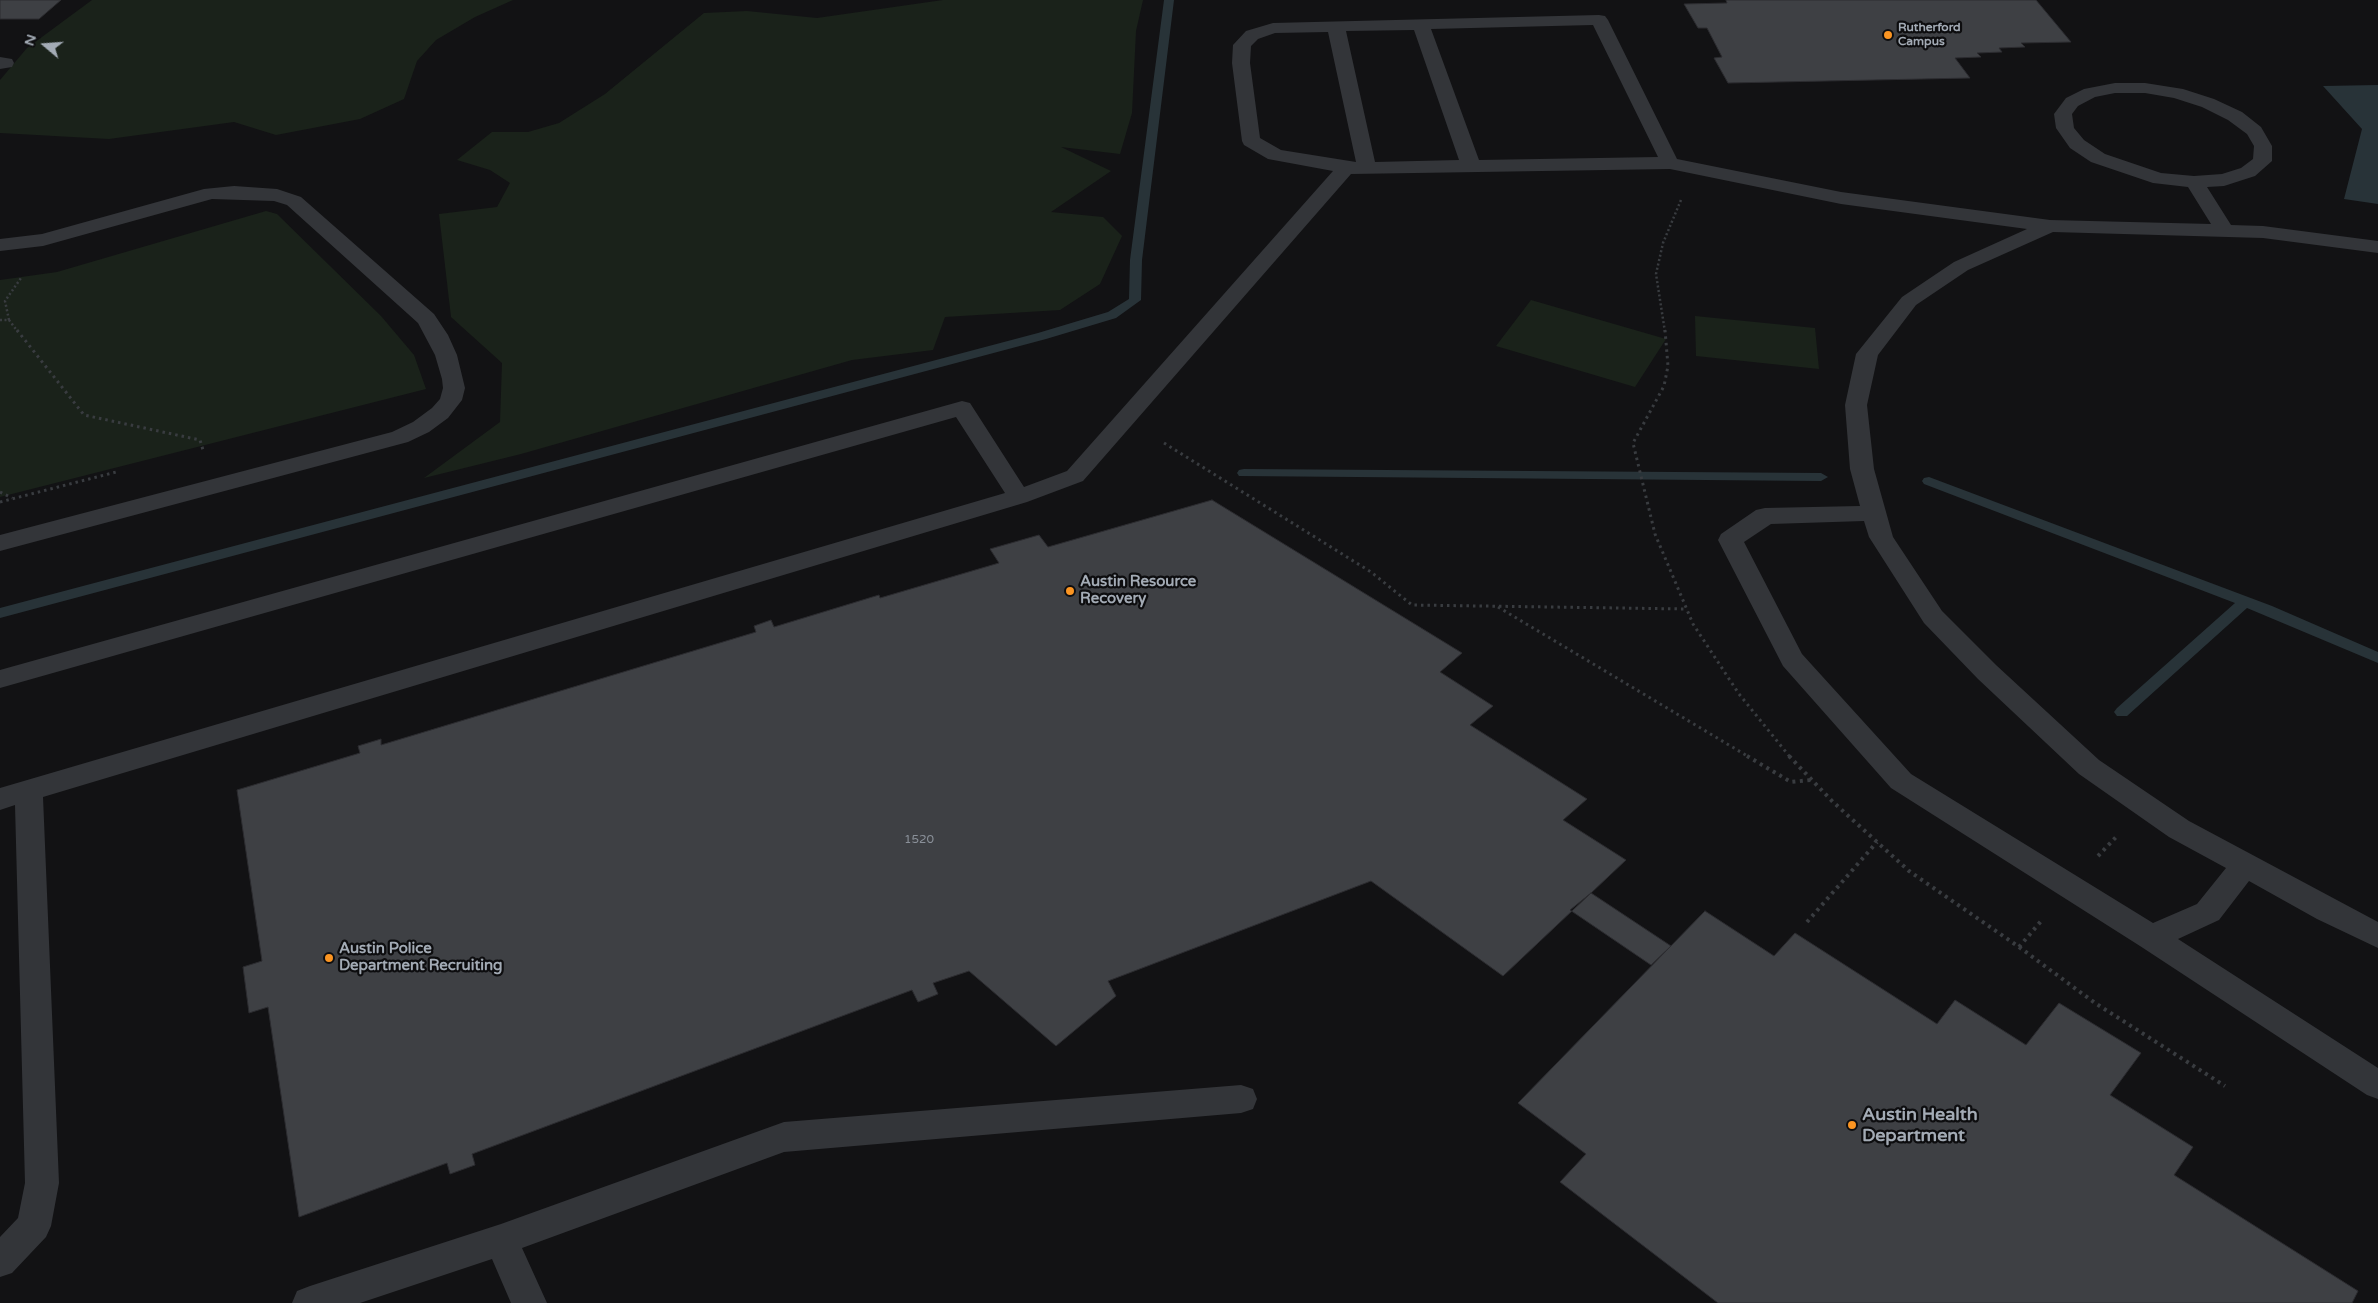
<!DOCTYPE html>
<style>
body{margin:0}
#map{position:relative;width:2378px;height:1303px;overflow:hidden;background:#121214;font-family:"Varela Round",sans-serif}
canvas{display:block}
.north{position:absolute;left:20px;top:20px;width:50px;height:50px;-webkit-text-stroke:4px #0d0d0f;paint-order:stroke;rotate:288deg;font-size:14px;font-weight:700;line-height:20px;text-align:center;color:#a3abb5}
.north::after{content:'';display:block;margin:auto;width:18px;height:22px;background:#a3abb5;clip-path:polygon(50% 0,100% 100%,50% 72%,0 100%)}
</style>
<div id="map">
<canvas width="2378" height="1303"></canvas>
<div class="north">N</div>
</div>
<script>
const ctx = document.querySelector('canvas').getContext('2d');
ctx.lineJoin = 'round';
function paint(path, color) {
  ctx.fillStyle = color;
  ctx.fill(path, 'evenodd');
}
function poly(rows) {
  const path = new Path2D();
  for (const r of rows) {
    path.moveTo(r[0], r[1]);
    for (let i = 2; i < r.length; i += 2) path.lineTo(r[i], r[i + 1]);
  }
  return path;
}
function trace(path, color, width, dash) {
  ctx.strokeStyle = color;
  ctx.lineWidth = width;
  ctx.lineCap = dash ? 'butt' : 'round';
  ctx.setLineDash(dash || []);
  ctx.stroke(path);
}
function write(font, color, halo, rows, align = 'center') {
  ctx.font = font + ' "Varela Round",sans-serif';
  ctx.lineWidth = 4.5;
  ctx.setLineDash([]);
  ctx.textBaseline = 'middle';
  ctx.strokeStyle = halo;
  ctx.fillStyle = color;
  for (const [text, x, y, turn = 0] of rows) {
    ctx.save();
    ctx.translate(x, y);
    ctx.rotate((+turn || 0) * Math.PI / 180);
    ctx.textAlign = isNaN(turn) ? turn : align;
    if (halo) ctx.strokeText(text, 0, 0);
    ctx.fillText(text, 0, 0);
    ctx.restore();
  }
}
const green = poly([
 [92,0,513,0,475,17,436,40,417,61,404,99,360,119,276,135,234,122,109,139,0,133,0,80,27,48],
 [943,0,1143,0,1136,31,1132,113,1120,154,1061,147,1111,171,1051,212,1103,217,1122,236,1100,284,1060,310,945,317,933,350,852,360,521,454,424,478,500,422,502,363,451,317,439,214,497,207,510,183,490,170,457,160,492,132,528,132,559,123,605,94,704,13,747,11,817,18],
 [266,211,277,214,381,316,414,355,426,389,0,497,0,280,57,272],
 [1531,300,1666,339,1635,387,1496,346],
 [1695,316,1815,328,1819,369,1696,356]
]);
const water = poly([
 [2378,85,2378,204,2344,199,2362,129,2323,86]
]);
const stream = poly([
 [1164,0,1174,0,1142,260,1141,300,1116,318,1046,339,0,618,0,608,1038,333,1108,312,1129,299,1130,260,1164,0],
 [1244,469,1821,473,1828,477,1821,481,1239,476,1237,473,1239,470,1244,469],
 [1929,477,2272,606,2378,652,2378,663,2247,608,2127,716,2117,716,2114,712,2117,708,2235,603,1924,484,1922,481,1924,478,1929,477]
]);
const building = poly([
 [0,0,61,0,39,19,0,19,0,0],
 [1726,0,2036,0,2071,42,2021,43,2025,47,1999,48,2002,52,1977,53,1981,57,1955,58,1970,78,1728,83,1714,58,1722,57,1707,28,1698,28,1684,4,1727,3,1726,0],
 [1212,500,1462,653,1440,672,1493,706,1470,725,1587,799,1563,820,1626,860,1503,976,1371,881,1108,981,1116,996,1056,1046,969,971,933,983,938,994,918,1002,912,990,472,1154,475,1165,450,1174,447,1163,299,1217,268,1007,249,1013,243,967,262,961,237,790,360,753,358,746,381,739,381,745,756,632,754,626,771,620,774,627,879,595,880,598,999,563,990,549,1039,535,1048,547,1212,500],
 [1591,893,1671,946,1651,965,1570,910,1591,893],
 [1705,911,1774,956,1795,933,1937,1024,1955,1000,2026,1045,2059,1003,2141,1053,2110,1095,2193,1147,2174,1175,2358,1291,2352,1303,1718,1303,1560,1182,1586,1154,1518,1103,1705,911]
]);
const pathFar2 = poly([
 [0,320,9,320,18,332],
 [9,320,5,301,21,278],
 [1665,332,1656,274,1663,243,1681,200]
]);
const pathFar1 = poly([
 [17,330,84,415,200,440,203,450],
 [1665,330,1668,366,1664,386,1633,443,1655,534,1693,624,1739,694,1790,757],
 [1164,443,1371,572,1412,605,1687,609],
 [0,492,12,498],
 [0,502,116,472],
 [1498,607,1749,757]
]);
const path = poly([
 [1747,756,1791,782,1811,780],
 [1789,756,1833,802,1909,871,2019,947,2042,920],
 [2098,856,2118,835],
 [1807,922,1877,842],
 [2019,947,2095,1003,2225,1086]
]);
const lane = poly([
 [1599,15,1605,16,1608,20,1677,159,1841,192,2050,220,2211,224,2188,187,2153,183,2091,162,2070,148,2056,128,2054,114,2066,98,2084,89,2115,83,2145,83,2183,89,2214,99,2242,112,2261,127,2272,146,2272,161,2255,176,2224,186,2207,187,2231,225,2263,226,2378,241,2378,253,2263,238,2053,232,1968,270,1916,305,1878,355,1867,405,1874,469,1893,537,1942,611,1996,665,2099,760,2189,821,2378,922,2378,948,2317,919,2249,881,2219,920,2178,939,2378,1068,2378,1099,2367,1095,2140,946,1891,788,1783,666,1718,540,1721,534,1756,510,1765,508,1860,506,1850,469,1845,405,1856,354,1902,297,1954,262,2027,229,1841,204,1670,169,1351,174,1083,481,1027,502,43,797,59,1183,51,1226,46,1237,12,1273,0,1277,0,1237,18,1218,25,1183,15,805,0,810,0,788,1005,493,956,417,0,688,0,670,962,401,970,403,1024,487,1067,471,1333,171,1268,159,1244,145,1242,141,1232,63,1233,45,1246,31,1273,23,1599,15],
 [1593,25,1658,157,1479,160,1431,29,1593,25],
 [1414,30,1459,160,1375,162,1346,31,1414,30],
 [1328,32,1356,162,1281,150,1260,138,1250,63,1251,46,1258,39,1275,33,1328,32],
 [2115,93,2145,93,2174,98,2202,107,2228,120,2247,134,2254,146,2253,159,2241,168,2222,174,2194,176,2161,173,2105,154,2084,140,2074,128,2072,114,2078,106,2095,97,2115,93],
 [1864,521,1869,537,1924,623,1978,679,2079,774,2169,837,2226,868,2197,904,2153,923,1911,774,1802,654,1744,542,1771,524,1864,521],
 [234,186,277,189,301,197,434,314,448,335,457,355,465,388,462,400,448,418,429,432,408,442,0,551,0,535,392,432,413,422,432,408,440,399,443,388,442,379,435,355,418,323,287,205,274,201,212,199,43,246,0,251,0,239,42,234,204,189,234,186],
 [1241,1085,1253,1089,1257,1099,1253,1109,1241,1113,784,1152,522,1248,547,1303,511,1303,492,1259,360,1303,292,1303,297,1291,310,1286,501,1224,784,1122,1241,1085]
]);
const street = poly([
 [0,57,12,59,14,63,12,67,0,69,0,57]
]);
const markers = [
 [1888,35,5,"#fb9522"],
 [1070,591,5,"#fb9522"],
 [329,958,5,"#fb9522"],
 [1852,1125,5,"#fb9522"]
];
const farPoinames = [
 ["Rutherford",1898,28],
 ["Campus",1898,42]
];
const numberNames = [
 ["1520",919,840]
];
const poiNames = [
 ["Austin Resource",1080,582],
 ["Recovery",1080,599],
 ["Austin Police",339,949],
 ["Department Recruiting",339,966]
];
const nearPoinames = [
 ["Austin Health",1862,1115],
 ["Department",1862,1136]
];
paint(green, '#1a221a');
paint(water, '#283338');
paint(stream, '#283338');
paint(building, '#3e4044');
trace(building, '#2c2c30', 1);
trace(pathFar2, '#393c40', 2.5, [2, 2.5]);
trace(pathFar1, '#393c40', 3, [2.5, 4]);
trace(path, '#393c40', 4, [3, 4.5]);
paint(lane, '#333539');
paint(street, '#333539');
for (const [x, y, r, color] of markers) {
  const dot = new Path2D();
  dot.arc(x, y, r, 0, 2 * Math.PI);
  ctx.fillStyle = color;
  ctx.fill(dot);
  trace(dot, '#0d0d0f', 2);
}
write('bold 12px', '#a3abb5', '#0d0d0f', farPoinames, 'left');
write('12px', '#8a9099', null, numberNames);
write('bold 15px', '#a3abb5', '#0d0d0f', poiNames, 'left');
write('bold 18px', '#a3abb5', '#0d0d0f', nearPoinames, 'left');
</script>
